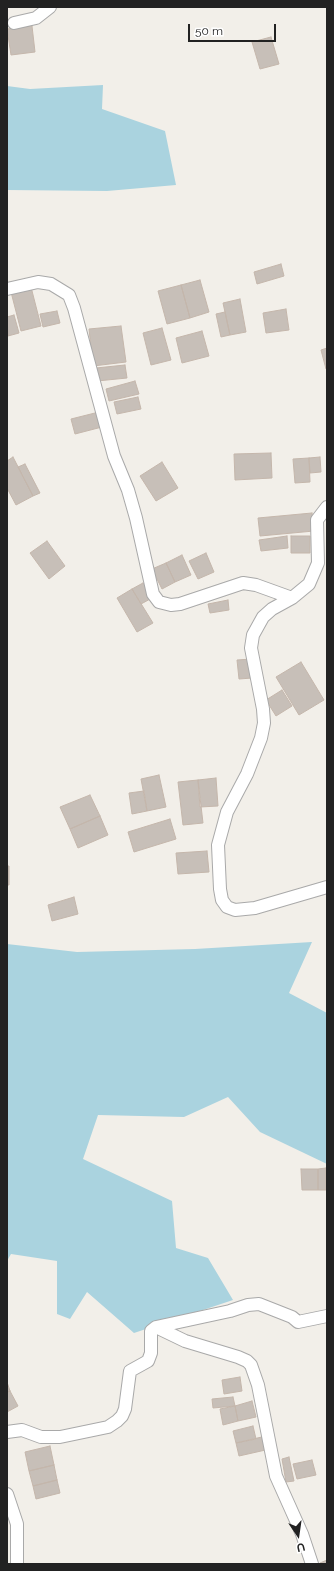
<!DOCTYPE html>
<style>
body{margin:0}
#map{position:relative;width:334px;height:1571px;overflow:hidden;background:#f2efe9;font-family:Raleway,sans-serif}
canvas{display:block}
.frame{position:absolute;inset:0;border:8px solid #222;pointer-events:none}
.north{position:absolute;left:278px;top:1515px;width:40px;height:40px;-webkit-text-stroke:3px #fff;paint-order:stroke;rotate:167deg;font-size:11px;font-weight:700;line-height:16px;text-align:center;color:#222}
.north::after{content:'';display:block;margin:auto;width:14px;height:18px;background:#222;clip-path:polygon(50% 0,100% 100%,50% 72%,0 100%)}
.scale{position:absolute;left:188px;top:24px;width:88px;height:18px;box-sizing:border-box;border:2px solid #222;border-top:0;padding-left:5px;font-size:12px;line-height:14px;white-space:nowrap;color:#222;-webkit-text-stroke:3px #fff;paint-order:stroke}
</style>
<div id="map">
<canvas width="334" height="1571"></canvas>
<div class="frame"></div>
<div class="north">U</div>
<div class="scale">50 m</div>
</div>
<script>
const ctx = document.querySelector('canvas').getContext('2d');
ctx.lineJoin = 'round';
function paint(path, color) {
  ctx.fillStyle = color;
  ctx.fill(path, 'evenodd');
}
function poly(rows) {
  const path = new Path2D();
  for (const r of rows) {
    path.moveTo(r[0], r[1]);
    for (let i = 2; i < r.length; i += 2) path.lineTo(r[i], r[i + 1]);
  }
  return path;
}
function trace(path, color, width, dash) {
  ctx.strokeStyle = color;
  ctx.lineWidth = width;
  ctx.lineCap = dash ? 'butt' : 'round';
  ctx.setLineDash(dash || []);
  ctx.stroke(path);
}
const water = poly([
 [103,85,102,109,165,131,176,185,107,191,7,190,7,86,30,89],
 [312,942,289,993,327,1013,327,1164,260,1132,228,1097,184,1117,98,1115,83,1159,172,1201,176,1248,208,1258,233,1300,134,1333,87,1292,70,1319,57,1314,57,1261,11,1254,7,1261,7,944,77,952,195,949]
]);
const building = poly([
 [32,26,35,52,11,55,7,29,32,26],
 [271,37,279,64,260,69,252,42,271,37],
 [281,264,284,276,257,284,254,272,281,264],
 [200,280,209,312,190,318,181,285,200,280],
 [181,285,190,318,167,324,158,291,181,285],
 [31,287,41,326,21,331,11,292,31,287],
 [240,299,246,332,230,335,223,303,240,299],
 [286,309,289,330,266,333,263,313,286,309],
 [57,311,60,323,43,327,40,314,57,311],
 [225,312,230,335,221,337,216,314,225,312],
 [14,315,19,333,8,336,7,317,14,315],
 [121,326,126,362,93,366,89,329,121,326],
 [162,328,171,360,151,365,143,333,162,328],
 [202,331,209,356,182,363,176,338,202,331],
 [327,348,327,368,326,369,321,350,327,348],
 [125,365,127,378,97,381,96,368,125,365],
 [135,381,139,394,109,401,106,389,135,381],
 [138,397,141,409,117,414,114,402,138,397],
 [99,412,102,427,75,434,71,419,99,412],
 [271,453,272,478,235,480,234,454,271,453],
 [13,457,33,496,16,505,7,488,7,461,13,457],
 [320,457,321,472,310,473,309,458,320,457],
 [309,458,310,482,295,483,293,459,309,458],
 [162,462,178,488,156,501,140,476,162,462],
 [25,464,40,493,33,496,18,467,25,464],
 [312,513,314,531,260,536,258,518,312,513],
 [287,536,288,548,261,551,259,540,287,536],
 [291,536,310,536,310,553,291,553,291,536],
 [47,541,65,566,49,579,30,553,47,541],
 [206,553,214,572,198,579,189,561,206,553],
 [182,555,191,575,175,582,166,563,182,555],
 [166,563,175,582,162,589,152,569,166,563],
 [143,583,152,598,141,604,132,589,143,583],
 [132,589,153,623,137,632,117,598,132,589],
 [228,600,229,610,210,613,208,604,228,600],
 [251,659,252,678,239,679,237,660,251,659],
 [301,662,324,700,299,715,276,677,301,662],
 [282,690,292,706,276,716,266,700,282,690],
 [159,775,166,807,147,811,141,779,159,775],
 [216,778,218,806,200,807,198,780,216,778],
 [198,780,203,823,183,825,178,782,198,780],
 [144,791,147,811,132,814,129,793,144,791],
 [90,795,100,816,70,829,60,807,90,795],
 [100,816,108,835,78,848,70,829,100,816],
 [170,819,176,839,134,852,128,832,170,819],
 [207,851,209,872,178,874,176,853,207,851],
 [7,866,9,866,9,885,7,885,7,866],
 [74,897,78,914,52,921,48,905,74,897],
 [326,1168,326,1190,318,1190,318,1169,326,1168],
 [301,1169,318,1169,318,1190,302,1190,301,1169],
 [240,1377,242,1391,224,1394,222,1380,240,1377],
 [7,1382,10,1391,7,1392,7,1382],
 [10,1391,18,1406,7,1412,7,1393,10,1391],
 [233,1397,235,1406,213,1408,212,1399,233,1397],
 [252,1401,256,1417,238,1421,235,1406,252,1401],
 [235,1406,238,1421,223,1425,220,1409,235,1406],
 [253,1426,256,1439,236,1443,233,1431,253,1426],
 [266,1436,270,1449,239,1456,236,1443,266,1436],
 [50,1446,54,1465,29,1471,25,1452,50,1446],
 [289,1457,294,1481,286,1482,282,1459,289,1457],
 [312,1460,316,1475,297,1479,293,1464,312,1460],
 [54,1465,57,1480,33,1486,29,1471,54,1465],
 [57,1480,60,1493,36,1499,33,1486,57,1480],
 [327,1560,327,1564,320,1564,320,1563,327,1560]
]);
const minor = poly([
 [14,23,36,18,50,7],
 [7,289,38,282,51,284,69,295,74,308,114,456,128,490,136,518,153,594,159,602,171,605,180,604,243,583,256,585,292,598],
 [327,507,317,520,318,563,309,584,292,598,272,609,263,617,253,635,251,648,263,709,264,723,261,738,247,774,227,812,218,845,220,889,222,900,227,907,235,910,255,908,327,887],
 [156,1327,185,1341,238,1357,247,1361,251,1365,258,1385,276,1476,302,1534,312,1564],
 [7,1432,22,1430,41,1437,60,1437,108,1427,117,1421,122,1416,125,1409,130,1371,148,1361,151,1353,151,1331,156,1327,230,1311,248,1305,259,1304,292,1317,298,1322,327,1316],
 [7,1494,17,1524,17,1564]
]);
paint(water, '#aad3df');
paint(building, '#c7bfb8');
trace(building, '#c4b6ab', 1);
trace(minor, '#a9a9a9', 14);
trace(minor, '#fff', 12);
</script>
